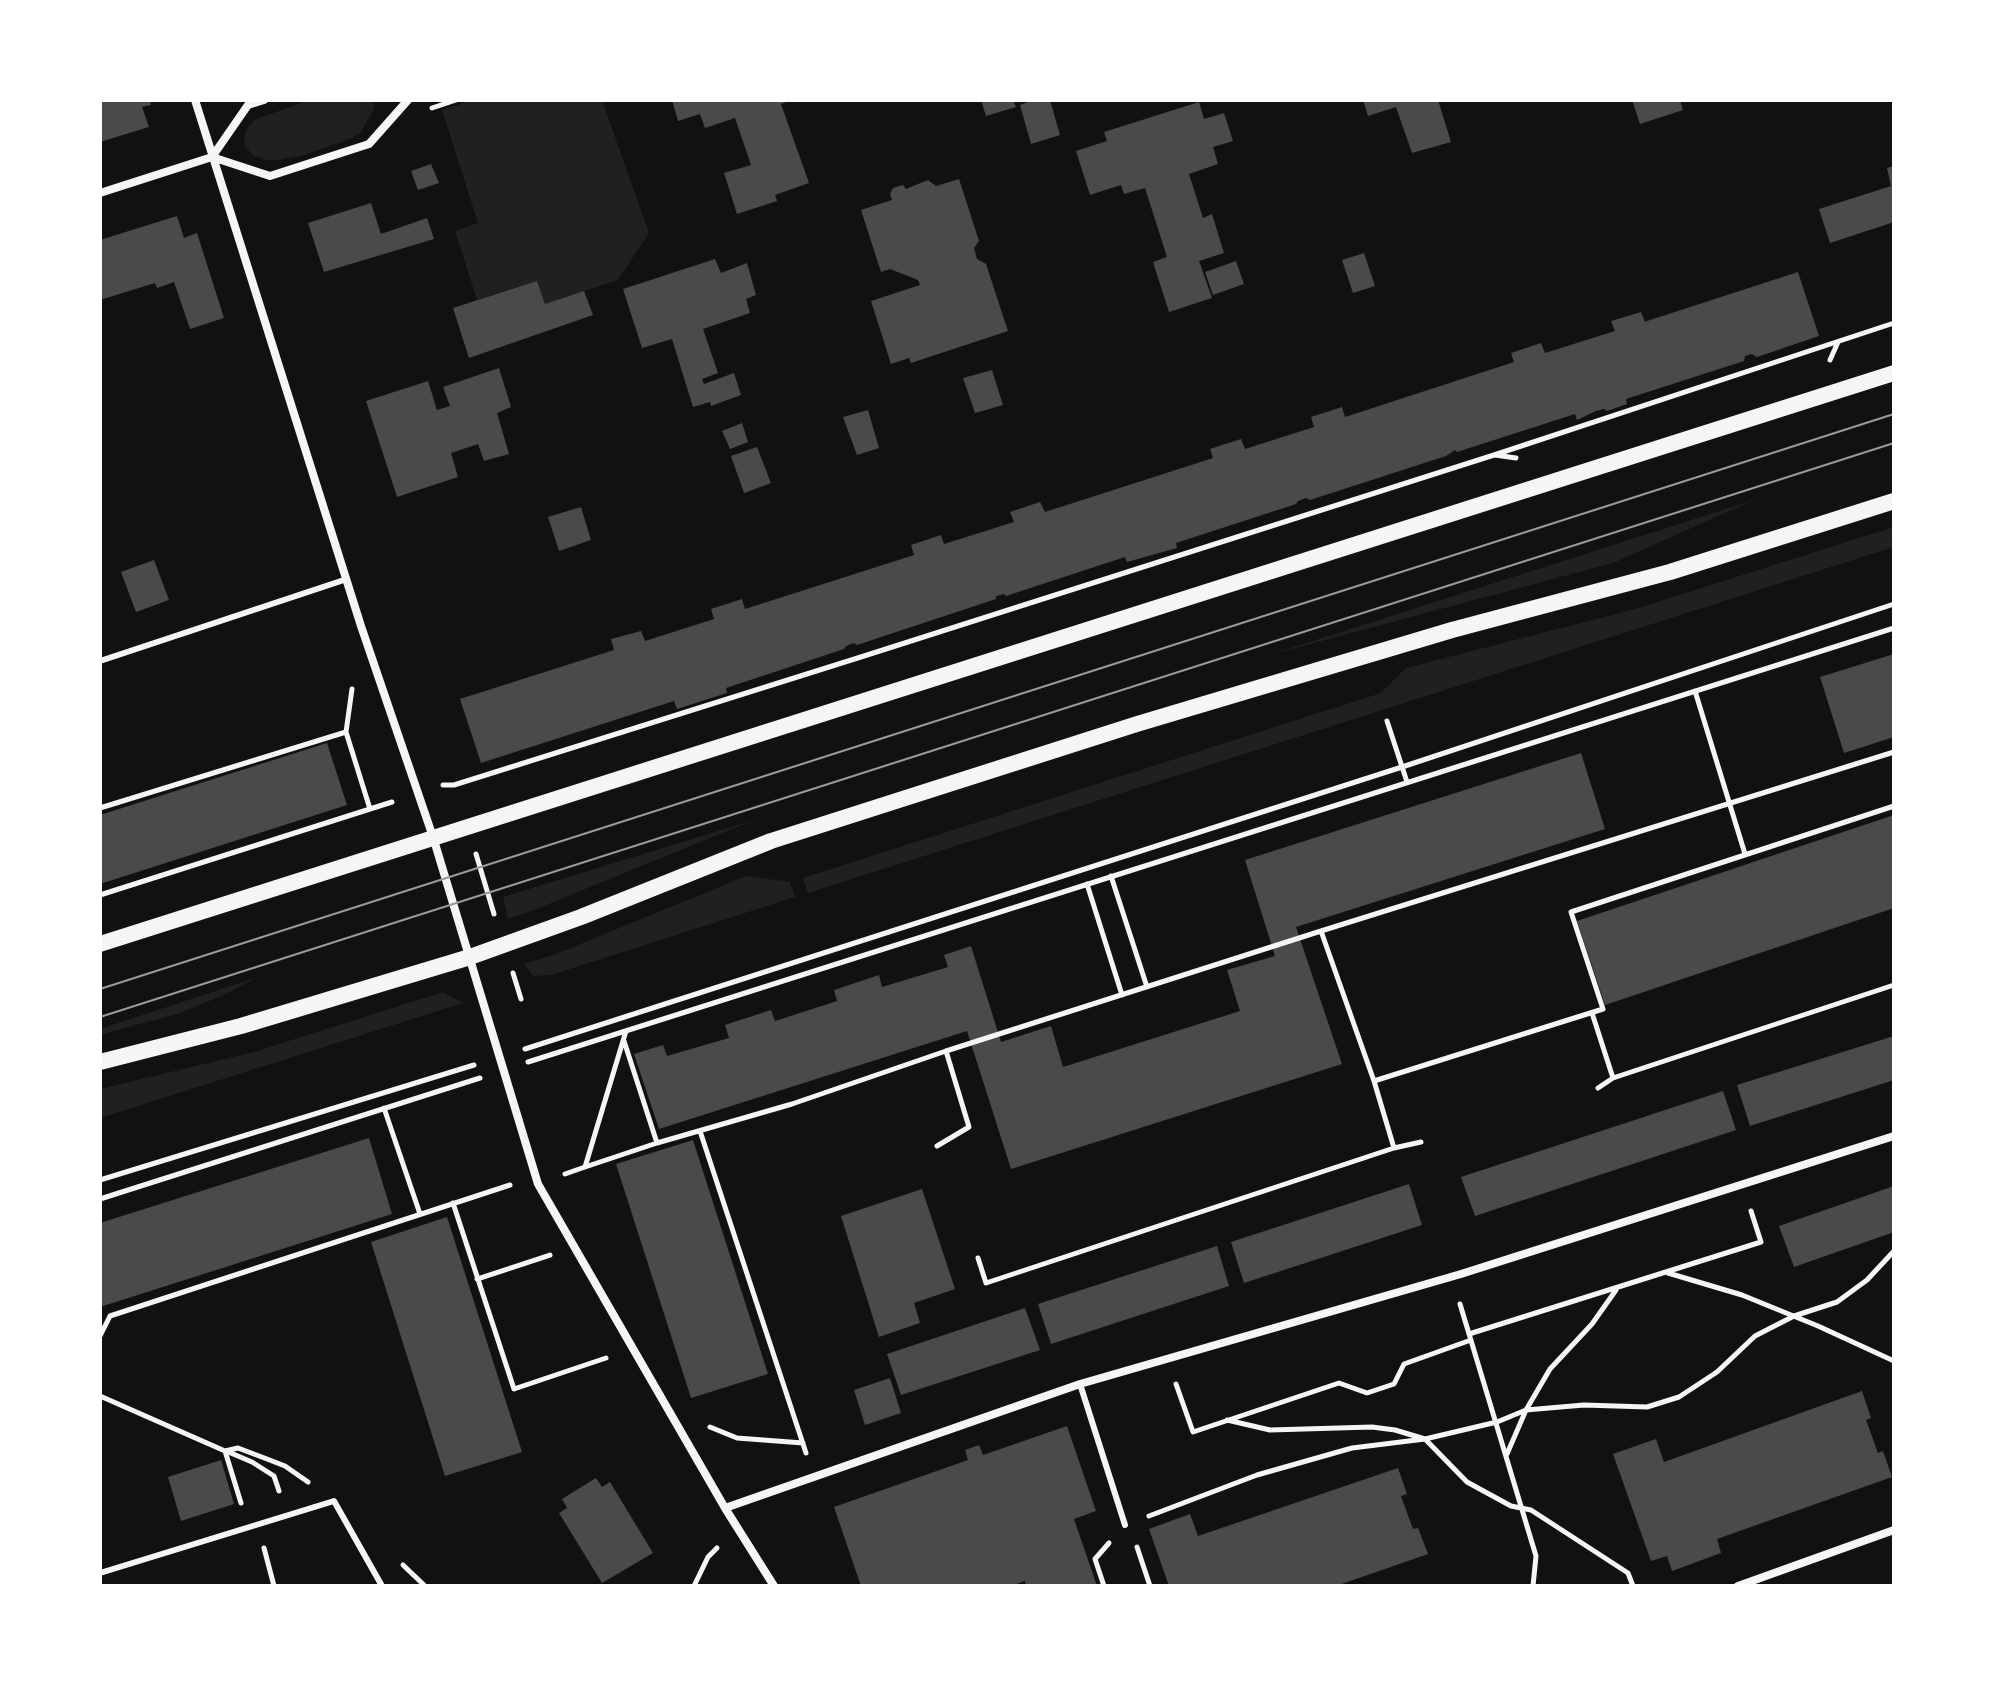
<!DOCTYPE html>
<style>
body{margin:0}
#map{position:relative;width:1994px;height:1686px;overflow:hidden;background:#111;font-family:"DejaVu Sans",sans-serif}
canvas{display:block}
.frame{position:absolute;inset:0;border:102px solid #fff;pointer-events:none}
</style>
<div id="map">
<canvas width="1994" height="1686"></canvas>
<div class="frame"></div>
</div>
<script>
const ctx = document.querySelector('canvas').getContext('2d');
ctx.lineJoin = 'round';
function paint(path, color) {
  ctx.fillStyle = color;
  ctx.fill(path, 'evenodd');
}
function poly(rows) {
  const path = new Path2D();
  for (const r of rows) {
    path.moveTo(r[0], r[1]);
    for (let i = 2; i < r.length; i += 2) path.lineTo(r[i], r[i + 1]);
  }
  return path;
}
function trace(path, color, width, dash) {
  ctx.strokeStyle = color;
  ctx.lineWidth = width;
  ctx.lineCap = dash ? 'butt' : 'round';
  ctx.setLineDash(dash || []);
  ctx.stroke(path);
}
const green = poly([
 [309,100,372,100,375,107,361,132,352,138,304,155,271,161,253,156,244,144,246,131,254,120],
 [473,100,602,100,649,233,618,280,545,304,537,281,477,300,455,231,478,223,442,110],
 [1754,500,1613,563,1269,655],
 [1894,527,1894,547,1809,574,808,893,803,878,1381,693,1406,668,1635,609],
 [754,820,534,910,508,919,503,897],
 [746,876,790,882,795,897,551,975,533,976,524,964,556,954],
 [258,977,224,995,177,1014,100,1035,100,1029],
 [443,992,463,1003,100,1118,100,1089,254,1052]
]);
const building = poly([
 [100,100,150,100,151,105,142,107,149,127,100,142],
 [672,100,791,100,781,104,809,183,775,195,777,201,737,214,724,173,751,165,735,118,705,128,700,114,678,121],
 [981,100,1013,100,1016,107,986,116],
 [1034,100,1050,100,1060,135,1031,144,1020,105],
 [1363,100,1438,100,1451,142,1412,153,1396,107,1368,116],
 [1632,100,1680,100,1683,110,1640,124],
 [1199,102,1204,119,1224,113,1233,141,1213,147,1218,164,1189,174,1203,218,1212,214,1224,253,1199,261,1212,298,1169,312,1153,262,1167,257,1145,188,1124,194,1121,185,1090,195,1076,151,1107,141,1104,132],
 [431,164,439,183,418,190,411,171],
 [1894,166,1894,222,1830,243,1819,209,1891,186,1887,168],
 [959,179,979,241,974,248,977,259,986,264,1008,331,911,363,909,358,891,364,871,301,920,285,918,280,890,269,881,272,861,210,892,200,890,194,893,188,903,185,906,189,928,180,936,186],
 [371,203,381,234,427,218,434,239,324,272,308,223],
 [177,216,184,238,197,233,224,318,190,329,174,282,157,288,155,283,100,300,100,240],
 [1364,253,1375,286,1353,293,1342,260],
 [715,259,721,273,747,263,756,295,746,299,750,313,703,329,718,373,702,379,704,384,734,373,741,395,711,406,710,402,693,407,672,339,642,348,623,289],
 [1236,261,1244,284,1213,295,1205,272],
 [1798,272,1819,336,1757,357,1752,354,1745,356,1744,361,1626,399,1627,404,1607,411,1604,409,1596,411,1577,420,1575,414,1457,452,1455,450,1446,456,1310,500,1306,498,1298,501,1296,504,1176,543,1177,548,1127,562,1125,557,1006,596,1004,594,996,596,996,599,857,645,854,643,846,646,844,649,726,688,727,693,677,709,674,701,481,763,460,699,614,650,611,639,641,631,645,641,714,619,711,609,742,599,745,609,914,555,911,545,941,535,944,544,1014,522,1010,512,1040,502,1045,512,1213,458,1210,449,1241,439,1245,449,1314,427,1311,417,1342,407,1345,417,1514,362,1511,353,1541,343,1545,353,1615,331,1611,321,1641,312,1645,322,1647,321],
 [537,281,545,304,584,291,593,315,469,358,453,308],
 [499,368,511,407,497,413,509,454,484,461,478,444,451,453,458,477,397,497,366,401,428,381,437,410,450,406,443,387],
 [992,370,1003,405,975,413,963,378],
 [868,410,879,448,857,455,843,417],
 [742,423,748,442,730,449,722,431],
 [757,447,771,483,744,493,731,456],
 [581,507,591,540,559,551,548,517],
 [154,560,169,600,136,612,121,572],
 [1894,654,1894,737,1844,753,1820,677],
 [327,743,347,805,100,884,100,815],
 [1581,753,1605,829,1296,927,1342,1064,1011,1169,967,1031,659,1129,634,1054,663,1045,667,1056,729,1038,725,1025,771,1010,775,1021,837,1001,834,990,879,975,882,987,948,967,944,955,971,946,1001,1042,1051,1026,1063,1067,1240,1011,1227,970,1275,956,1245,860],
 [1894,815,1894,908,1605,1005,1577,921],
 [1894,1036,1894,1080,1750,1126,1737,1085],
 [1723,1091,1736,1130,1475,1216,1461,1177],
 [369,1138,392,1214,100,1307,100,1223],
 [693,1140,768,1374,691,1398,616,1164],
 [1409,1184,1422,1225,1244,1283,1231,1242],
 [1894,1186,1894,1232,1794,1267,1779,1226],
 [922,1189,955,1289,914,1303,920,1323,879,1337,841,1216],
 [447,1217,522,1452,445,1476,371,1242],
 [1217,1246,1229,1286,1051,1344,1038,1304],
 [1025,1308,1040,1350,901,1395,887,1354],
 [890,1378,901,1413,865,1425,854,1390],
 [1862,1391,1871,1418,1866,1420,1878,1453,1883,1451,1892,1477,1717,1539,1721,1553,1672,1571,1667,1556,1651,1561,1613,1454,1656,1439,1664,1462],
 [1067,1426,1096,1511,1074,1519,1097,1586,1026,1586,1025,1581,1011,1586,861,1586,834,1507,968,1460,965,1450,979,1445,983,1455],
 [221,1460,234,1504,181,1521,168,1477],
 [1398,1468,1407,1494,1401,1496,1413,1529,1418,1528,1428,1554,1336,1586,1169,1586,1149,1529,1190,1514,1198,1536],
 [596,1478,602,1487,610,1482,653,1553,602,1583,559,1513,567,1508,562,1499]
]);
const path = poly([
 [432,108,456,100],
 [1830,360,1838,342],
 [1495,455,1516,458],
 [1695,691,1745,854],
 [1387,721,1407,782],
 [346,732,352,689],
 [443,785,454,785,864,656,1494,455,1894,323],
 [100,808,346,732,370,809],
 [476,854,494,914],
 [1111,876,1147,987],
 [1087,884,1122,995],
 [100,895,392,802],
 [513,973,521,999],
 [1592,1013,1613,1078,1894,985],
 [624,1041,657,1143],
 [525,1049,1402,767,1894,604],
 [946,1051,1321,931],
 [528,1062,1894,628],
 [1374,1081,1603,1009,1571,912,1894,806],
 [1598,1088,1613,1078],
 [384,1108,420,1214],
 [700,1131,806,1453],
 [1394,1148,1421,1142],
 [585,1167,657,1143,792,1104,946,1051,969,1127,937,1146],
 [565,1174,585,1167,626,1031],
 [100,1180,474,1065],
 [100,1199,480,1078],
 [453,1203,514,1389,606,1358],
 [978,1258,986,1283,1394,1148,1374,1081,1321,931,1894,752],
 [1668,1273,1742,1295,1818,1326,1894,1361],
 [477,1279,550,1255],
 [1460,1304,1536,1556,1533,1586],
 [1469,1334,1761,1242,1751,1211],
 [100,1336,110,1316,510,1185],
 [1176,1384,1193,1432,1339,1383,1367,1393,1394,1384,1404,1364,1471,1340],
 [100,1396,225,1451,241,1503],
 [1227,1420,1270,1430,1372,1427,1395,1430,1425,1439,1467,1482,1511,1506,1531,1510,1628,1573,1633,1586],
 [710,1427,737,1438,803,1443],
 [225,1451,238,1448,267,1459,285,1466,308,1482],
 [226,1451,252,1462,274,1476,279,1491],
 [1507,1454,1526,1410,1550,1369,1592,1324,1616,1290],
 [1149,1516,1257,1475,1352,1448,1425,1439,1497,1422,1526,1410,1584,1405,1647,1407,1679,1397,1717,1372,1755,1336,1794,1316,1837,1302,1867,1280,1894,1251],
 [1137,1547,1150,1586],
 [264,1548,274,1586],
 [403,1565,425,1586],
 [694,1586,708,1557,717,1548],
 [1104,1586,1095,1559,1109,1543]
]);
const service = poly([
 [100,661,347,579],
 [1080,1384,1125,1525],
 [100,1573,334,1501,382,1586]
]);
const minor = poly([
 [195,100,361,626,433,837,538,1184,725,1508,774,1586],
 [212,157,248,105,264,100],
 [100,193,212,157,270,176,369,144,408,100],
 [725,1508,1080,1384,1461,1274,1894,1136],
 [1738,1586,1894,1530]
]);
const secondary = poly([
 [100,944,1894,373],
 [100,1062,241,1026,470,957,581,917,771,841,1137,724,1452,630,1670,572,1894,501]
]);
const tram = poly([
 [100,989,1894,414],
 [100,1017,1894,443]
]);
paint(green, '#202020');
paint(building, '#4a4a4a');
trace(path, '#f5f5f5', 5);
trace(service, '#f5f5f5', 6);
trace(minor, '#f5f5f5', 8);
trace(secondary, '#f5f5f5', 16);
trace(tram, '#9a9a9a', 2);
</script>
